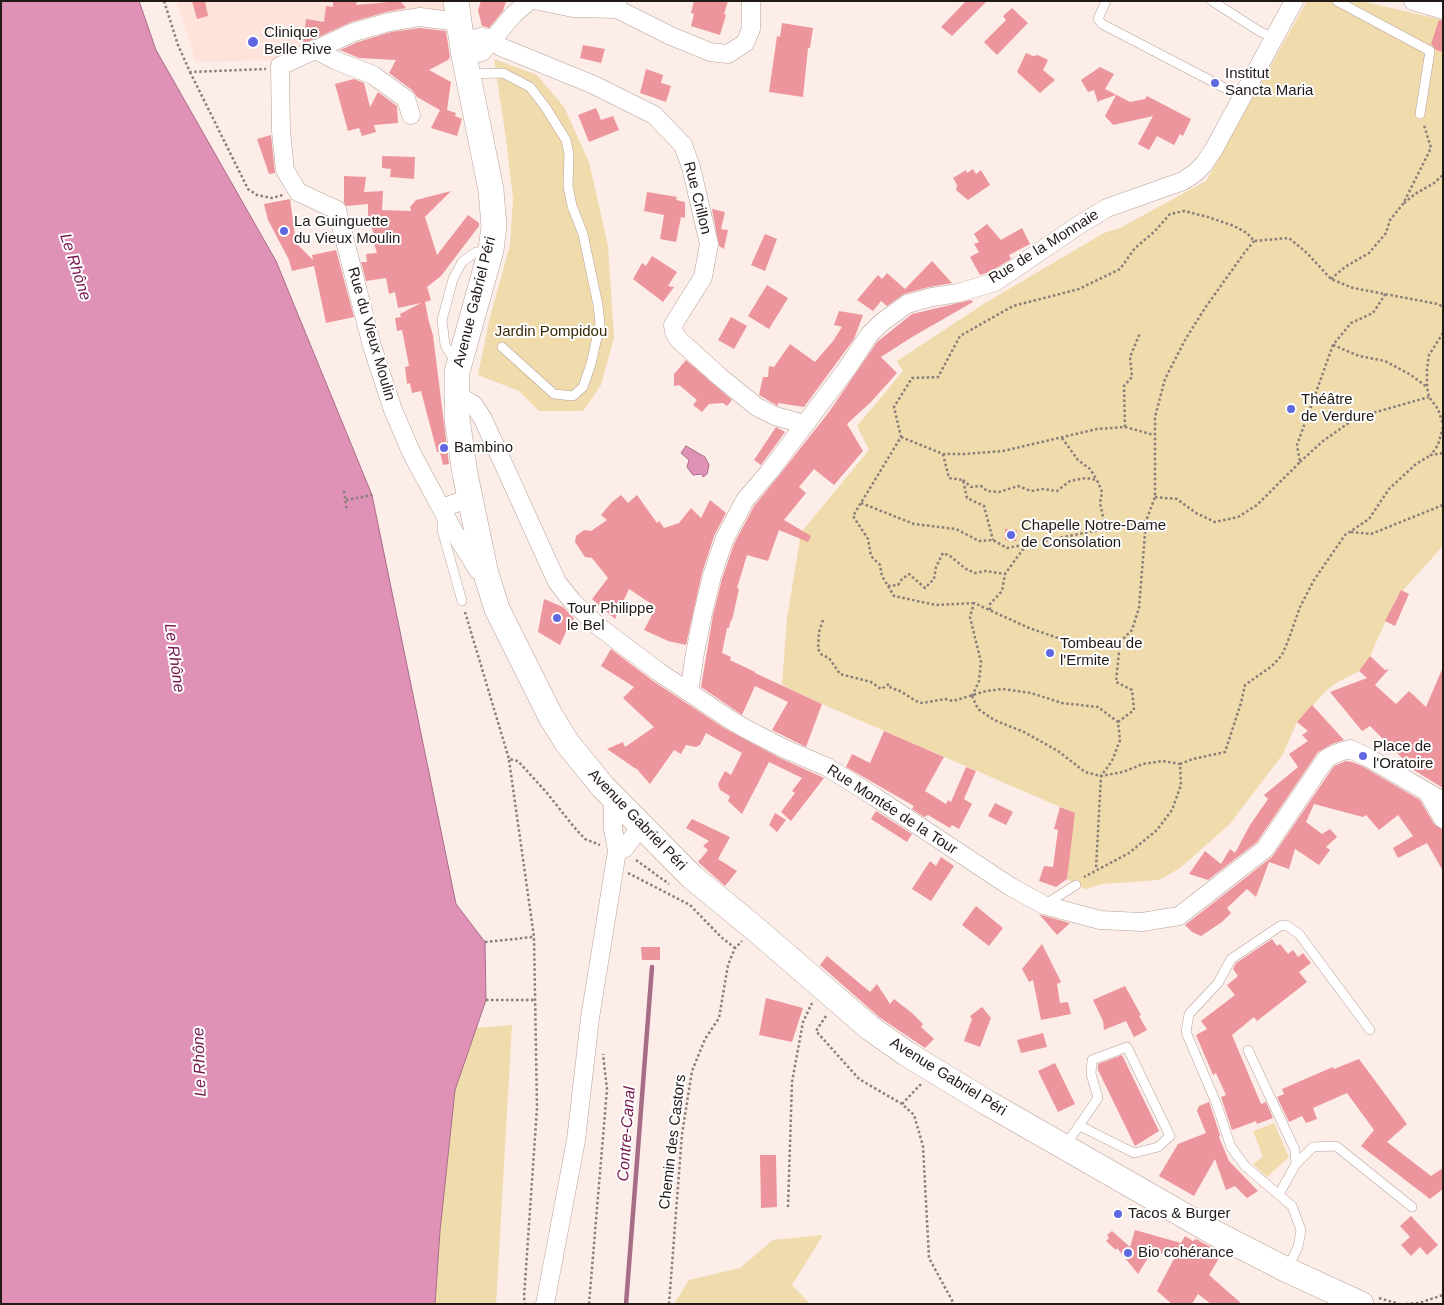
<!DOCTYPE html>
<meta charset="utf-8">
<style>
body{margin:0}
#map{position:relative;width:1444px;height:1305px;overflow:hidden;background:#fcede8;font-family:Helvetica,sans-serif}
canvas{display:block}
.frame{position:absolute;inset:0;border:2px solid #221a17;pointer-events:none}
</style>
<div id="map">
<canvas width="1444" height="1305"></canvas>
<div class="frame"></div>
</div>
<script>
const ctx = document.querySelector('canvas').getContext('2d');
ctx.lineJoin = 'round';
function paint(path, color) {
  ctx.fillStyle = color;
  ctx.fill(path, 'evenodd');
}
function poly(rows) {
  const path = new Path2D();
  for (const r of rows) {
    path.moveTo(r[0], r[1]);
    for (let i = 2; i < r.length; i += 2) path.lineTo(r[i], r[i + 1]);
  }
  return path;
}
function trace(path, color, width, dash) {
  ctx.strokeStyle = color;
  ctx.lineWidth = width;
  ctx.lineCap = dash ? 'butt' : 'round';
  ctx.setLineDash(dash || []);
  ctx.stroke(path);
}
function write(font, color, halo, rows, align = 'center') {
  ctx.font = font + ' Helvetica,sans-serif';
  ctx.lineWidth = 4;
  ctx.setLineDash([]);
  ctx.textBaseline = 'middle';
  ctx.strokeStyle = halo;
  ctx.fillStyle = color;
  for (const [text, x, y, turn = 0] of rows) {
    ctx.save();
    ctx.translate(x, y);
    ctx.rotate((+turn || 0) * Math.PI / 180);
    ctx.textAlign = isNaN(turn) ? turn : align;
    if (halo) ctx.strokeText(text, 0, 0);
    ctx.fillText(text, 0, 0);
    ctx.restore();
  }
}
const built = poly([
 [176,1,446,1,448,13,277,60,196,62]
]);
const green = poly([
 [1307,1,1361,1,1443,20,1443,546,1396,598,1370,656,1359,671,1336,683,1328,689,1297,722,1283,754,1229,825,1180,868,1159,880,1103,884,1086,889,1076,885,1067,879,1074,813,822,704,782,685,787,618,800,539,803,530,869,450,857,426,903,371,897,361,982,305,1104,233,1120,228,1206,181],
 [494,59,537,75,564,107,589,162,608,246,614,338,601,385,583,411,539,411,519,391,478,375,489,321,510,245,513,199,506,139],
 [512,1025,496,1304,435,1304,440,1231,455,1090,476,1028],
 [1274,1123,1289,1157,1267,1177,1253,1164,1263,1157,1253,1131],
 [823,1235,792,1285,810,1304,674,1304,689,1280,740,1268,773,1240]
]);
const water = poly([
 [1,1,139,1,156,50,276,261,372,495,456,904,485,942,486,1000,455,1090,440,1231,435,1304,1,1304,1,1],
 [686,446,705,457,709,465,707,474,703,477,702,474,693,475,687,467,689,460,681,453,686,446]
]);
const stream = poly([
 [626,1304,652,967]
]);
const building = poly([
 [192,1,205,1,208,16,197,19],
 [333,1,357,1,356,5,400,1,406,8,386,12,351,22,303,44,306,19,324,22,326,6,333,7],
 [481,1,506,1,503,11,489,28,482,26,478,10],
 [694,1,728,1,724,14,726,15,720,35,691,26,694,14,691,13],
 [966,1,987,1,952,36,941,27],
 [1012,8,1028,23,997,55,984,42,1006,20,1003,16],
 [1439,20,1443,20,1443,52,1436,50,1431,44],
 [782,23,813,28,810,48,808,48,803,97,769,92,777,36,780,37],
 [420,28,446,31,450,57,448,60,429,70,451,82,447,110,456,113,455,116,462,119,457,136,431,128,440,110,417,97,412,90,389,73,396,60,359,58,340,50,358,42,391,32],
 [583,45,605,49,601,63,580,58],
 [1026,53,1033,56,1038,55,1048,60,1043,70,1055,80,1040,93,1017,72],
 [1100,67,1114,74,1105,89,1130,102,1145,99,1147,96,1191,119,1183,136,1180,134,1174,145,1157,136,1149,150,1138,144,1153,116,1113,125,1105,116,1116,95,1099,101,1098,103,1094,90,1088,92,1081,80],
 [646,69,663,75,661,83,671,86,666,102,640,93],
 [354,79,364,83,370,107,378,92,397,106,398,123,374,125,376,132,362,136,359,128,348,131,335,84],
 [596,108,601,120,613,116,619,130,589,142,578,115],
 [271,135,275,173,269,174,257,139],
 [382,156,415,157,414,179,390,177,391,169,382,168],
 [973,169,976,174,981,170,990,185,968,200,956,190,957,185,953,178,966,170,967,173],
 [344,176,366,177,364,192,383,191,382,210,411,211,410,207,416,200,451,191,425,217,437,255,468,215,479,223,479,226,441,276,427,287,431,300,425,302,429,322,433,335,449,464,443,465,440,452,437,452,421,391,412,393,410,383,407,384,405,367,409,366,402,330,397,331,395,318,401,317,400,314,421,303,398,308,395,292,389,294,386,278,366,281,361,262,367,262,366,254,377,253,372,237,375,237,368,218,368,204,346,206,344,202],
 [647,192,677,197,676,200,685,202,685,218,681,217,676,242,660,239,664,215,644,211],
 [290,199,296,243,313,260,312,255,336,250,354,317,326,323,314,266,292,271,289,260,268,220,264,204],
 [712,209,725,212,721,229,728,230,724,249,719,246],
 [987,224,1001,240,1022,228,1030,244,1009,255,1011,259,990,272,980,275,970,257,979,252,974,244,979,242,974,234],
 [765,234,777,239,765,271,751,265],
 [652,256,677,272,668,286,674,287,663,302,633,279,642,263,646,266],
 [932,261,952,283,929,287,904,294,887,306,881,301,873,311,857,300,878,275,882,279,887,273,905,289],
 [767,285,788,298,769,329,748,316],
 [971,300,973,302,912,337,881,357,897,373,871,402,847,424,863,451,834,485,814,469,799,487,806,493,784,520,811,536,808,542,779,530,768,561,747,555,737,588,739,589,732,620,731,620,729,628,727,628,722,653,731,657,730,660,755,672,755,673,822,704,806,747,772,730,788,702,755,686,742,715,701,687,713,615,722,579,734,544,754,506,777,478,829,412,877,342,912,314],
 [839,311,863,315,854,339,804,407,778,403,778,406,759,395,763,377,768,377,769,366,774,367,790,344,815,362,833,341,842,327,834,325],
 [731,317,747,326,734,349,718,340],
 [686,360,732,400,727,406,723,403,709,404,702,412,693,405,697,400,679,385,674,386,674,374],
 [776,427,785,432,761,465,754,460],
 [621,495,628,503,637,495,657,523,659,521,664,528,679,523,691,508,701,518,710,500,726,513,714,536,702,573,686,645,668,641,644,630,656,607,629,589,615,619,592,599,608,578,592,558,585,557,575,542,576,536,584,530,591,531,607,520,601,515,612,502],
 [1005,529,1017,530,1016,541,1005,540],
 [1401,590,1409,594,1395,626,1385,621],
 [544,599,563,607,574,618,571,624,570,623,560,645,538,632],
 [611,649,653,681,724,728,780,758,824,778,791,821,781,812,795,793,792,791,802,778,769,762,742,814,728,801,730,796,720,790,718,784,725,771,731,775,742,753,706,733,700,745,696,747,686,745,681,754,674,750,650,784,636,768,636,769,607,749,623,742,625,747,654,727,623,698,634,687,601,666],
 [1370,656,1385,670,1389,669,1375,685,1396,704,1409,691,1426,707,1443,667,1443,788,1407,766,1403,759,1370,726,1362,731,1330,692,1367,678,1359,671],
 [1312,705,1344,740,1332,744,1318,752,1257,842,1208,880,1189,874,1205,851,1221,864,1230,849,1235,853,1250,825,1268,799,1264,795,1298,767,1289,754,1308,741,1302,735,1308,731,1297,722],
 [884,731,944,757,925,791,946,804,948,800,951,802,966,767,976,771,964,799,972,804,959,829,952,825,950,828,928,815,924,817,912,809,914,806,846,767,852,754,870,763],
 [1346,761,1352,762,1362,766,1420,800,1434,824,1443,830,1443,871,1427,843,1398,858,1393,848,1413,836,1398,815,1379,830,1366,815,1363,817,1314,804,1306,822,1322,834,1330,829,1337,837,1326,847,1330,850,1319,865,1295,849,1289,869,1269,862,1256,897,1247,889,1227,908,1231,913,1222,922,1201,936,1192,932,1185,925,1272,857,1334,766],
 [995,803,1013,812,1006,825,988,816],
 [1060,807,1075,813,1067,879,1056,887,1039,881,1044,866,1053,867,1058,830,1054,829],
 [876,811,912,834,907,842,871,819],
 [775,813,786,820,777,832,769,825],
 [692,819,730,837,718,859,737,871,725,886,698,862,708,850,703,846,709,841,686,828],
 [941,857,954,866,931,901,912,889,930,861,936,866],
 [976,906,1003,928,989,946,962,925],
 [1039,914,1041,915,1070,923,1057,935],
 [1272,939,1277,946,1280,944,1288,954,1293,950,1298,957,1303,953,1311,963,1299,972,1307,982,1257,1021,1254,1017,1232,1035,1261,1104,1266,1102,1273,1118,1257,1124,1256,1121,1232,1130,1221,1097,1226,1095,1216,1073,1213,1075,1196,1035,1207,1029,1201,1021,1235,995,1227,985,1238,976,1233,969,1236,963],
 [1042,944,1061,982,1057,984,1060,1003,1068,1002,1071,1014,1041,1020,1033,980,1029,982,1022,969],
 [641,947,660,947,660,960,642,960],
 [827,956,870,992,877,984,890,1004,894,999,912,1013,923,1024,921,1027,934,1039,925,1048,879,1017,820,965],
 [1125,986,1141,1015,1139,1016,1147,1030,1134,1037,1126,1021,1104,1030,1103,1021,1093,1000],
 [766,998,803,1008,792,1042,759,1035],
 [982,1007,991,1018,980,1047,964,1041,972,1019,970,1016],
 [1043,1033,1047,1047,1021,1053,1017,1040],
 [1122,1055,1159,1131,1135,1146,1098,1070,1098,1064],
 [1359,1059,1407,1124,1387,1142,1431,1176,1443,1168,1443,1189,1430,1199,1361,1146,1374,1130,1347,1093,1313,1108,1317,1119,1306,1123,1302,1116,1289,1122,1277,1097,1284,1094,1282,1089,1333,1067,1334,1069],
 [1055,1063,1075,1104,1058,1112,1038,1071],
 [1209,1102,1220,1135,1219,1137,1229,1161,1258,1191,1247,1198,1235,1186,1226,1190,1215,1159,1194,1196,1159,1176,1178,1144,1206,1133,1197,1111,1199,1106],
 [760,1155,776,1155,777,1207,761,1208],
 [1411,1216,1438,1245,1427,1255,1420,1247,1411,1256,1401,1245,1410,1237,1400,1226],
 [1135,1230,1181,1243,1185,1236,1193,1241,1196,1239,1222,1253,1209,1275,1242,1304,1211,1304,1198,1294,1192,1304,1172,1304,1157,1291,1176,1255,1151,1253,1138,1274,1117,1248,1116,1250,1106,1241,1109,1238,1107,1235,1112,1231,1130,1247]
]);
const path = poly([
 [164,1,178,45,190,72,266,69],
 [190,72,248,189,257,195,272,198,283,195],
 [1404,203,1415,194,1434,183,1443,175],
 [1331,279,1345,267,1369,253,1386,233,1390,220,1403,204,1431,148,1424,125],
 [1443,333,1429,355,1427,369,1427,387,1429,397,1438,409,1443,424],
 [1333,345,1359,356,1385,361,1411,375,1427,387],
 [1125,427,1124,386,1132,377,1130,357,1140,333],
 [1443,427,1438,445,1431,455,1443,453],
 [901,437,943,454,964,454,1003,451,1097,429,1125,427,1154,435],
 [1062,438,1078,460,1090,469,1097,480],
 [943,454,949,478,963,480,967,498,984,506,993,540],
 [1300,462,1323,441,1350,422,1369,414,1429,397],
 [963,480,971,487,981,486,987,491,999,492,1018,486,1031,491,1043,489,1057,491,1070,481,1086,478,1097,480,1102,492,1100,503,1103,517,1109,529],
 [344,491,347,511],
 [1155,497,1177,499,1196,513,1215,522,1238,517,1257,505,1300,462,1297,445,1333,345,1351,323,1373,313,1386,293],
 [346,500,372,495],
 [861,503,914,524,956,529,979,541,993,540,1007,548,1146,521],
 [1351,532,1371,534,1443,505],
 [888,586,898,585,902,579,909,574,925,588,934,579,936,567,943,553,950,556,966,569,975,573,986,571,1005,574],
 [974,603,936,605,894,596,882,576,880,565,871,556,868,539,853,516,901,437,894,407,912,378,938,377,960,336,1013,306,1079,289,1120,269,1135,248,1154,232,1170,214,1184,211,1208,217,1234,226,1247,233,1254,241,1289,238,1307,253,1331,279,1353,288,1438,304,1443,307],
 [990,610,990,604,1002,591,1005,574,1026,545],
 [465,612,509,759,518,761,547,793,574,827,585,839,600,845],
 [823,620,819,632,818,649,822,655,829,658,840,674,871,682,881,689,889,684,891,688,900,691,916,701,922,703,945,699,953,701,986,691,1003,689,1031,693,1062,703,1098,707,1118,722,1120,740,1112,761,1101,776,1096,869],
 [972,696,979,681,981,662,970,617,974,603,1029,628,1070,642,1120,642,1132,630,1139,608,1146,521,1155,497,1155,417,1165,379,1185,340,1205,308,1245,252,1254,241],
 [972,696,978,709,994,720,1024,732,1058,751,1085,772,1101,776,1123,772,1143,764,1163,761,1180,764,1181,785,1172,810,1157,830,1129,853,1084,877],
 [1118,722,1134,710,1132,690,1116,682,1120,642],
 [509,760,534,937,537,1108,524,1297,525,1304],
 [1180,764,1193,759,1225,752,1241,703,1245,685,1272,666,1282,655,1288,641,1300,607,1314,580,1345,535,1369,519,1389,489,1416,464,1431,455],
 [636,860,669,884],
 [628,873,690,905,721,937,735,948],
 [485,942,533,937],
 [486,1000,534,1000],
 [826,1016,816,1031,859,1079,902,1104,914,1115,923,1146,929,1258,954,1304],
 [902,1104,921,1084],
 [788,1207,792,1082,803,1022,812,1003],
 [1379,1298,1399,1304],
 [589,1304,607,1089,603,1054],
 [669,1304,682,1134,692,1071,705,1039,719,1018,728,965,735,948,742,941],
 [1406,1304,1419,1303,1443,1295]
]);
const service = poly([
 [1106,1,1098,19,1102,24,1242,97],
 [1212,1,1259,31,1274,38],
 [1337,1,1430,51,1420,114],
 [468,74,503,73,530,87,546,108,566,140,569,154,568,186,572,206,583,234,598,305,600,324,591,364,583,387,573,396,554,394,502,347],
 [459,359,451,355,445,345,442,320,453,279,462,262,476,252,488,251],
 [442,516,442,530,462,601],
 [1044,905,1076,885],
 [1248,1050,1295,1150,1296,1164,1279,1194],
 [1065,1146,1098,1098,1091,1074,1092,1060,1127,1047,1170,1136,1158,1147,1134,1153,1080,1126],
 [1296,1164,1313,1147,1336,1146,1412,1207],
 [1287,1269,1298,1247,1301,1230,1292,1206,1245,1166,1231,1147,1217,1105,1186,1032,1189,1014,1218,983,1231,959,1280,926,1286,925,1299,934,1370,1030]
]);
const minor = poly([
 [539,1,573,8,617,9,617,1],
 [1413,1,1443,10],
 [617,9,671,36,710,52,728,54,745,43,751,29,751,1],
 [459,22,420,17,389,22,354,32,280,66,281,131,285,170,298,192,337,210,372,346,393,410,412,454,453,530,478,570,486,574],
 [462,42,481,37,493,39,501,47,594,85,654,115,683,145,691,167,709,244,703,277,673,325,674,332,678,339,720,377,757,407,775,416,804,424],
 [314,49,337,61,373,75,406,99,411,115],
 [464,56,482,52,514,14,529,1],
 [456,399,464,399,474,405,483,419,557,582,572,601,598,626,659,672,729,719,746,729,785,749,827,767,875,797,1011,887,1044,905,1100,920,1142,922,1179,916,1265,849,1321,766,1327,758,1337,753,1350,749,1367,757,1443,801],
 [442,508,470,498],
 [689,692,695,653,703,613,712,576,724,540,745,500,769,472,848,367,869,335,881,323,907,304,932,297,958,293,995,282,1079,225,1107,208,1183,181,1195,173,1204,164,1214,149,1294,1],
 [1428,793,1443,819],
 [617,851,625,848,633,837,641,828],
 [545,1304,576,1140,590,1018,617,851,613,829,613,797]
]);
const secondary = poly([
 [456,1,464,56,491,190,494,226,491,250,457,372,457,418,465,474,486,574,497,609,551,717,568,744,603,787,692,877,753,927,870,1028,907,1054,986,1102,1213,1232,1287,1270,1361,1304]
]);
const markers = [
 [253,42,6,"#5f68e0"],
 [1215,83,5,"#5f68e0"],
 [284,231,5,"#5f68e0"],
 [1291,409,5,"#5f68e0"],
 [444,448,5,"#5f68e0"],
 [1011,535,5,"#5f68e0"],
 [557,618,5,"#5f68e0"],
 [1050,653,5,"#5f68e0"],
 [1363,756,5,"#5f68e0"],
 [1118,1214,5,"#5f68e0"],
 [1128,1253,5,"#5f68e0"]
];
const poiNames = [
 ["Clinique",264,33],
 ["Belle Rive",264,50],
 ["Institut",1225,74],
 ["Sancta Maria",1225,91],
 ["La Guinguette",294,222],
 ["du Vieux Moulin",294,239],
 ["Théâtre",1301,400],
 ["de Verdure",1301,417],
 ["Bambino",454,448],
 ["Chapelle Notre-Dame",1021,526],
 ["de Consolation",1021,543],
 ["Tour Philippe",567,609],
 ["le Bel",567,626],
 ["Tombeau de",1060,644],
 ["l'Ermite",1060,661],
 ["Place de",1373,747],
 ["l'Oratoire",1373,764],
 ["Tacos & Burger",1128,1214],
 ["Bio cohérance",1138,1253]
];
const streetNames = [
 ["Rue Crillon",697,198,76],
 ["Rue de la Monnaie",1044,247,-32],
 ["Avenue Gabriel Péri",475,302,-76],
 ["Rue du Vieux Moulin",371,334,74],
 ["Rue Montée de la Tour",892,810,33],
 ["Avenue Gabriel Péri",637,820,46],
 ["Avenue Gabriel Péri",948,1077,32],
 ["Chemin des Castors",673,1142,-83]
];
const parkNames = [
 ["Jardin Pompidou",551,332]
];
const waterNames = [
 ["Le Rhône",75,267,72],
 ["Le Rhône",174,658,82],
 ["Le Rhône",200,1062,-92],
 ["Contre-Canal",627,1134,-86]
];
paint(built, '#fde3da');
paint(green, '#efdbac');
paint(water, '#e091b6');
trace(water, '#a76d86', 1);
trace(stream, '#a76d86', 4.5);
paint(building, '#ed959c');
trace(service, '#b7a098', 10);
trace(minor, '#b7a098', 19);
trace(secondary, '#b7a098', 26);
trace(path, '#897e7a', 2.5, [2.5, 2.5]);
trace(service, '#fff', 9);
trace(minor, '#fff', 18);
trace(secondary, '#fff', 25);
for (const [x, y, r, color] of markers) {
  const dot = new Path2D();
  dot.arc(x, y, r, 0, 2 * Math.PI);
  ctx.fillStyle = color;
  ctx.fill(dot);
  trace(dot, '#fefefe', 2);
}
write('15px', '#221a17', '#fefefe', poiNames, 'left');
write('15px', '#221a17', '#fefefe', streetNames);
write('15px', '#372a05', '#fefefe', parkNames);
write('italic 16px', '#761a4f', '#fefefe', waterNames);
</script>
